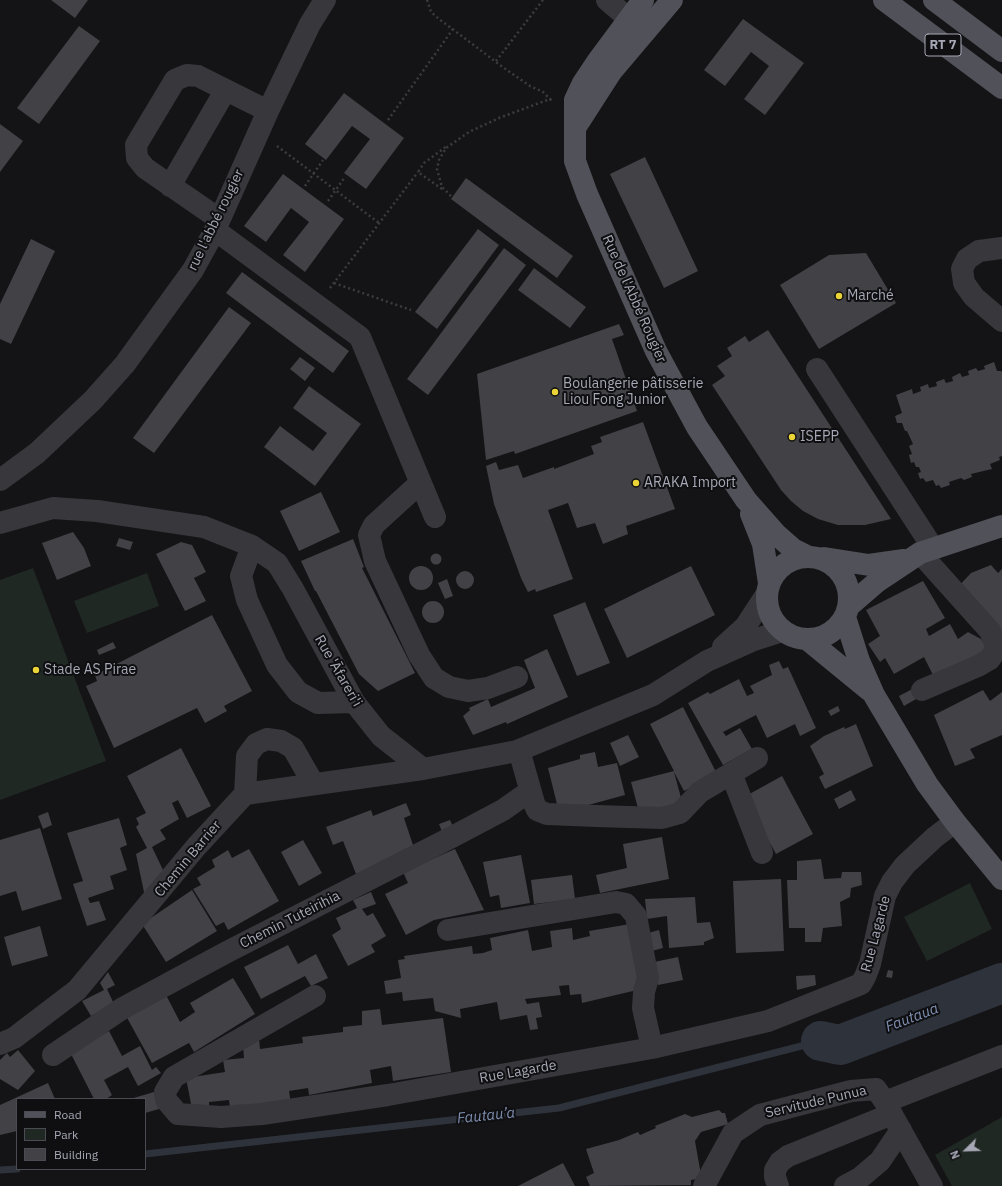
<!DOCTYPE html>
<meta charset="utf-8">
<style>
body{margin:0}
#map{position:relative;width:1002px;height:1186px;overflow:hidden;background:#141416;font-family:"IBM Plex Sans",sans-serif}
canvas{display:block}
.legend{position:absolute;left:16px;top:1098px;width:130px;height:72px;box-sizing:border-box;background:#0f0f11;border:1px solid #4b4c53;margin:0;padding:5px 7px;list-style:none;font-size:12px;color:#a6a8b5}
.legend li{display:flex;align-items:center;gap:8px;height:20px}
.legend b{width:20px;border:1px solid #4b4c53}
.north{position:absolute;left:946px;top:1130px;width:40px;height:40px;-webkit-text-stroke:3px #0f0f11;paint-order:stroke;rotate:247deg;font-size:11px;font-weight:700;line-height:16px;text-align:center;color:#a6a8b5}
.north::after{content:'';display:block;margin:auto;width:14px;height:18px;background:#a6a8b5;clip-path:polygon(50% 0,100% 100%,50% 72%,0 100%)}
</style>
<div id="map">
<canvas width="1002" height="1186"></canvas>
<ul class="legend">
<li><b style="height:5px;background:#515159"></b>Road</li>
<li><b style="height:11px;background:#202823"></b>Park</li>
<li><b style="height:11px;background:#414146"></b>Building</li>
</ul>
<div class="north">N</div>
</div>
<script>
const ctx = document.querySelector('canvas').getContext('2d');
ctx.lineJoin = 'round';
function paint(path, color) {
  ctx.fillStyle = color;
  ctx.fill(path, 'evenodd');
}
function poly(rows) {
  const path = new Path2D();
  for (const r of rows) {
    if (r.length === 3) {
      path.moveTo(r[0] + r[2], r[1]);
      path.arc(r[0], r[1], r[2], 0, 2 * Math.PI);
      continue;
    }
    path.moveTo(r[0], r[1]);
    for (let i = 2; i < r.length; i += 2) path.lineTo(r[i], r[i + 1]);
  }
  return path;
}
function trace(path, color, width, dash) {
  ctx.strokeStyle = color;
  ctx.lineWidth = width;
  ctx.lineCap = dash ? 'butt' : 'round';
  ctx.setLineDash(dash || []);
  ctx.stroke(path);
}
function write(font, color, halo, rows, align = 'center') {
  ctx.font = font + ' "IBM Plex Sans",sans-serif';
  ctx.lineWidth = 4;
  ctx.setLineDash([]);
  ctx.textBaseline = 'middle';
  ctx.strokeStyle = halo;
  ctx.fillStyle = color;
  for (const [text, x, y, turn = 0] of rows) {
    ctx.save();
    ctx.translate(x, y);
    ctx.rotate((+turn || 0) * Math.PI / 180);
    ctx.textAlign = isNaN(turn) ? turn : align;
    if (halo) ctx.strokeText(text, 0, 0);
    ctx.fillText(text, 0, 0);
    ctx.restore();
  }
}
const green = poly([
 [33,568,106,761,0,800,0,580],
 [147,573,159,606,87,633,74,601],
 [970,883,992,929,927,961,904,917],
 [1002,1117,1002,1186,952,1186,935,1155]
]);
const stream = poly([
 [145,1154,559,1108,821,1041],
 [0,1170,17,1169]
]);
const river = poly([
 [821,1041,840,1045,1002,983]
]);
const building = poly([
 [51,0,88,0,75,18],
 [743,19,804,63,765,115,744,99,769,66,751,52,725,86,704,70],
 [79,26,100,41,39,124,17,108],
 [344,93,404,138,366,189,344,173,370,139,352,126,326,160,305,144],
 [0,124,23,141,0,172],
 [645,157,698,271,664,288,610,174],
 [283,174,344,219,305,272,283,255,309,222,291,208,266,242,244,226],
 [466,178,573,256,557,278,451,199],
 [478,229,499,245,437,329,415,312],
 [31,239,55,251,11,344,0,339,0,304],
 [504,248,526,265,428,395,407,379],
 [866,253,896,303,819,349,780,285,829,255],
 [534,268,586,307,570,328,518,290],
 [242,272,349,351,333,373,226,293],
 [229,307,251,323,154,453,133,438],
 [619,324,624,335,612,339,637,411,515,454,514,451,486,460,477,374],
 [768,330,878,499,891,519,865,525,838,525,818,519,803,511,791,501,781,490,712,385,725,376,717,366,732,356,727,348,745,336,749,342],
 [300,357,315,368,305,381,290,369],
 [994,362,997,371,1001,371,1002,372,1002,456,999,457,1000,460,990,464,992,469,971,474,972,477,964,480,961,478,949,482,950,485,941,488,939,485,936,486,933,480,926,482,923,478,920,479,918,473,921,472,919,467,916,467,914,462,911,463,909,455,912,454,909,446,913,444,907,431,905,431,902,423,897,423,895,416,902,413,896,395,912,389,913,394,921,391,920,387,928,384,929,388,937,386,936,382,944,379,946,383,953,381,952,377,960,373,962,377,969,375,968,371,976,368,978,371,985,369,984,366],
 [309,386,361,424,315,486,264,447,280,426,313,451,327,433,293,408],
 [643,422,675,509,626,526,628,534,603,544,595,523,577,528,568,503,548,510,573,579,536,592,535,589,528,592,521,578,494,504,486,466,496,462,499,470,518,465,523,478,554,467,554,469,594,454,591,446,602,442,600,437],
 [321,492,340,532,299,551,280,511],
 [73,532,84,548,91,566,57,580,42,543],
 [119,538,133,542,130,550,116,546],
 [353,539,364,567,362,568,415,673,378,691,359,674,316,591,315,591,301,561],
 [181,542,192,545,206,572,194,578,206,601,185,611,156,554],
 [436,559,5.5],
 [991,565,998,573,1002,569,1002,636,955,590,971,573],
 [421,578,12],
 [691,566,715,615,627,658,604,609],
 [465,580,9],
 [447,579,453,596,445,599,438,583],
 [923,581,945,618,926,629,929,636,950,624,958,639,968,632,981,639,986,647,979,659,936,681,924,657,894,674,885,658,880,662,868,644,880,636,866,610],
 [433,612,11],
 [585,602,610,663,577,676,553,615],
 [212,615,252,691,224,706,227,711,205,723,197,708,114,748,86,686,97,681,95,675],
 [113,642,116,648,99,655,97,650],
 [547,649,568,697,507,724,506,722,473,735,463,716,470,710,469,708,488,699,491,707,535,688,524,660],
 [779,661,783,669,788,667,816,728,800,736,795,724,767,738,756,715,723,732,726,736,740,728,752,749,723,765,688,703,708,692,710,694,739,679,747,696,754,693,750,686,772,675,769,665],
 [918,686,923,695,904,706,899,696],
 [983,690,990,701,1002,692,1002,735,970,749,975,758,955,766,934,715],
 [838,706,840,711,831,716,828,711],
 [683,707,717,774,684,791,674,772,683,805,639,812,631,782,674,771,650,724],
 [856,724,873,766,825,789,819,777,824,774,810,746,824,736,844,727,845,729],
 [628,735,639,757,620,766,610,743],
 [181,748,211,806,187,818,178,800,172,803,179,819,160,830,166,839,152,847,164,872,145,897,136,854,147,848,136,827,139,824,136,818,146,813,127,776],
 [595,752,598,767,617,763,625,795,570,810,558,808,548,768,580,759,580,755],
 [782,776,813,834,776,854,744,797],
 [851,790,856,800,839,809,834,799],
 [406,803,411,815,404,818,415,851,356,874,343,841,333,845,326,827,371,810,373,816],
 [48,812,52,825,43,829,38,816],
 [119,818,127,845,120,848,127,870,110,876,114,889,88,898,90,903,99,901,106,920,87,926,73,884,83,881,67,833],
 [450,820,454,829,443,834,439,824],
 [40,828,62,899,22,911,16,891,0,896,0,840],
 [662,837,669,879,600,893,596,875,627,868,623,844],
 [303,840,322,873,299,886,281,852],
 [249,849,279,901,228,930,224,922,216,926,193,889,201,885,197,878,215,867,212,860,228,850,232,858],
 [455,849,484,910,434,920,406,935,385,894,408,883,403,872],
 [521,855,530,903,501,908,499,895,490,897,483,862],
 [821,859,824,879,841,878,842,872,861,872,862,885,851,888,850,897,840,902,842,926,823,928,821,942,805,942,805,928,789,928,787,880,797,880,797,861],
 [572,875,575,899,534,904,531,880],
 [781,879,784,951,736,953,733,881],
 [192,890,217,931,166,962,142,924],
 [371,892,376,904,362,909,367,916,373,913,386,936,371,945,375,952,348,966,332,935,341,929,336,918,357,908,353,900],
 [695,897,697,923,710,922,714,938,704,942,704,945,669,948,667,916,647,919,645,899],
 [630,924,640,980,633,991,582,1003,581,994,570,995,569,985,559,986,561,995,525,999,527,1004,539,1002,542,1017,536,1018,538,1029,530,1030,527,1015,500,1020,497,1002,460,1009,461,1018,435,1011,433,998,403,1001,402,992,386,994,384,981,401,978,398,960,405,959,404,956,472,946,473,954,483,953,492,950,490,938,528,930,532,951,552,947,550,931,572,928,573,940,590,936,589,931],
 [40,926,48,956,12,966,4,937],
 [659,930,663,948,652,951,648,933],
 [288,945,298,964,316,954,328,978,311,986,305,976,261,999,244,967],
 [678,957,683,980,658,985,654,962],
 [888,970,893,971,892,978,886,977],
 [108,972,115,985,107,989,114,1004,91,1016,82,1001,104,990,100,983],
 [815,975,816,985,797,990,796,976],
 [233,978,255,1014,194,1052,189,1043,152,1063,126,1016,165,993,180,1022,195,1012,190,1003],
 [380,1009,382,1025,443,1018,451,1072,393,1081,391,1066,370,1070,372,1083,309,1095,308,1088,289,1091,291,1104,230,1108,229,1100,209,1102,209,1111,191,1104,186,1078,225,1072,223,1060,244,1058,243,1046,259,1039,260,1049,303,1043,302,1037,343,1032,343,1027,362,1025,362,1011],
 [109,1031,122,1056,140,1046,152,1070,156,1067,161,1073,138,1086,128,1067,104,1080,112,1095,106,1099,94,1099,70,1052],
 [18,1050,35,1071,18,1090,0,1079,0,1060,7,1053,10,1057],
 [48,1083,55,1099,17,1099,17,1131,0,1135,0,1105],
 [154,1092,159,1109,145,1113,145,1099,130,1099],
 [719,1110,722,1113,725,1113,728,1124,701,1132,695,1141,701,1175,698,1179,691,1180,691,1185,590,1186,586,1177,594,1173,586,1149,619,1140,638,1132,640,1135,656,1128,655,1126,685,1114,692,1117],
 [563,1163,575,1186,518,1186]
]);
const path = poly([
 [427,0,431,12,439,19,504,68,530,86,543,92,550,99],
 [496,61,543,0],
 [388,120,453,29],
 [277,146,379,223],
 [305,186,323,160],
 [442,189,418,172,424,163,447,146],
 [451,196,442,187,437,169,439,160,446,148,469,132,499,118,550,99,553,102],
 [328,201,345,177],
 [334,283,411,310],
 [330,288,418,172]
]);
const minor = poly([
 [607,0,629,19],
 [170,186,225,91],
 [219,219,145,168,137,158,136,145,175,80,187,75,198,76,268,111],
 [215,230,360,337,435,517],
 [1002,248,979,251,967,259,962,269,964,283,974,297,1002,321],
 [817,369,933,548],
 [0,480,37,453,93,400,125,364,193,270,215,230,268,111,310,24,325,0],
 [420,483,374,525,369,535,375,561,419,655,434,678,449,687,468,691,488,688,517,677],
 [0,523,53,508,97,511,204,527,252,546,277,563,293,589,354,702,381,736,423,769,517,751,653,695,707,661,754,640,782,631],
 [252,546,241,576,247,600,277,665,298,692,318,703,354,702],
 [920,553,990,631,996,646,995,651,990,659,978,666,922,690],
 [723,647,745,627,766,595],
 [519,750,534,803,537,810,547,814,596,816,662,818,680,813,700,792,757,758],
 [731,773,762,853],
 [245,794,247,756,256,744,267,739,281,741,293,748,313,783],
 [448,930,616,902,626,904,636,916,648,978,644,992,643,1008,652,1048],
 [315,996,174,1077,165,1092,166,1100,178,1114,221,1117,262,1114,388,1095,652,1048,768,1021,861,984,865,977,870,964,885,896,892,882,905,865,935,837,955,822],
 [0,1044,14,1038,77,990,196,847,245,794,423,769],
 [53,1055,123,1008,227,952,452,837,503,810,530,791],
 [885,1102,1002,1056],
 [704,1186,733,1133,760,1115,851,1091,876,1089,885,1102,932,1186],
 [778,1186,775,1177,775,1170,780,1162,788,1156,892,1114],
 [845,1186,860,1178,880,1161,901,1130]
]);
const major = poly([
 [643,0,597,62,583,83,575,100,575,161,587,194,656,351,697,427,746,500,776,534,793,549,807,556],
 [884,0,1002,88],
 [934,0,1002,51],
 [575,128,611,72,672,0],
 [751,514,763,544,769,583],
 [808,598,41],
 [824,558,869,565,904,560],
 [849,606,878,581,920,553,1002,526],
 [845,617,859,661,874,695,927,784,955,822,1002,879],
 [808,640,869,690]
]);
const markers = [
 [839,296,4,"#ead437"],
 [555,392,4,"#ead437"],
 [792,437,4,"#ead437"],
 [636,483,4,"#ead437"],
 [36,670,4,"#ead437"]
];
const shields = [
 [943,45,36]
];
const shieldNames = [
 ["RT 7",943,45]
];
const streetNames = [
 ["rue l'abbé rougier",216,220,-64],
 ["Rue de l'Abbé Rougier",634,299,66],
 ["Rue 'Āfareri'i",338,671,60],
 ["Chemin Barrier",188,859,-50],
 ["Chemin Tuteirihia",290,920,-27],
 ["Rue Lagarde",876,934,-75],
 ["Rue Lagarde",518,1072,-10],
 ["Servitude Punua",816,1102,-13]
];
const poiNames = [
 ["Marché",847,296],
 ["Boulangerie pâtisserie",563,384],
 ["Liou Fong Junior",563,400],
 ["ISEPP",800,437],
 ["ARAKA Import",644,483],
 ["Stade AS Pirae",44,670]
];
const waterNames = [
 ["Fautaua",912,1018,-21],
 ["Fautau’a",486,1116,-6]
];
paint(green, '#202823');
trace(stream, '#2d323b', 7);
trace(river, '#2d323b', 40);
paint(building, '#414146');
trace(path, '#3b3c41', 2.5, [2, 3]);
trace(minor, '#37373c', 22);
trace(major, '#515159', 22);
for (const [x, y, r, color] of markers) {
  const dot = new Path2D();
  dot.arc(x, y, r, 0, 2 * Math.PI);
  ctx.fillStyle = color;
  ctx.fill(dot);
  trace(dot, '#0f0f11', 1.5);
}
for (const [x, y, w] of shields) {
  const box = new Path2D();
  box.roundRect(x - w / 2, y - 11, w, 22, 3);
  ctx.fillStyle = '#0f0f11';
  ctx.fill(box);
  trace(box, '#a6a8b5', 1);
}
write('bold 13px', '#a6a8b5', null, shieldNames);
write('14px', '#a6a8b5', '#0f0f11', streetNames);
write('14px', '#a6a8b5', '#0f0f11', poiNames, 'left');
write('italic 15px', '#7e8eaf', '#0f0f11', waterNames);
</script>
